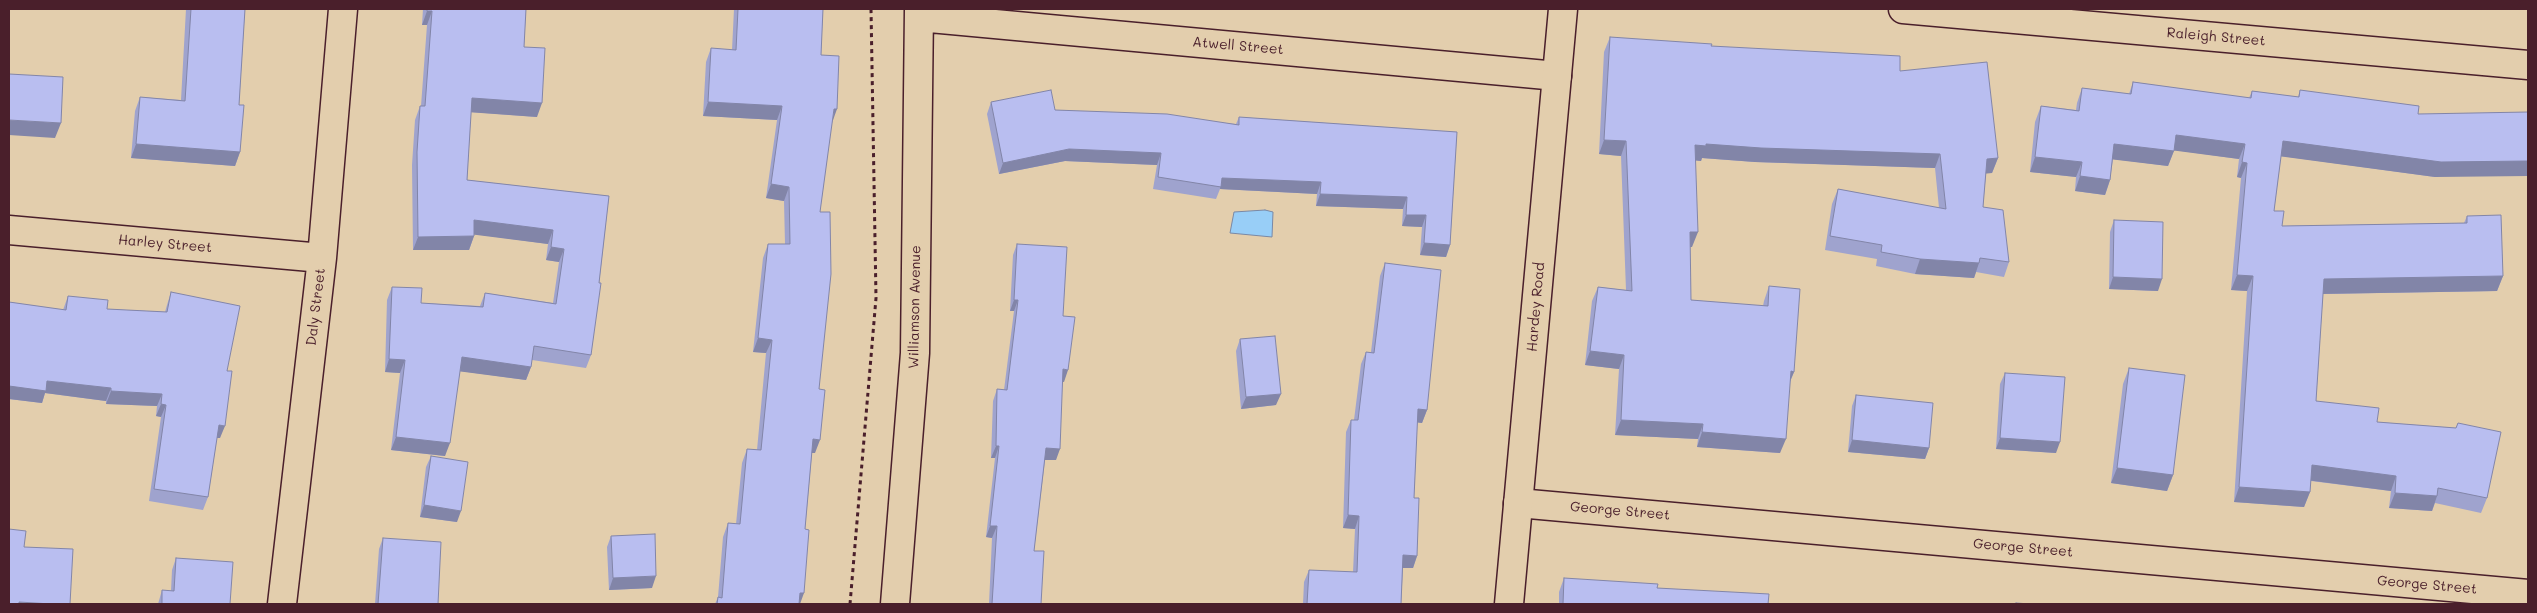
<!DOCTYPE html>
<style>
body{margin:0}
#map{position:relative;width:2537px;height:613px;overflow:hidden;background:#e3cead;font-family:Mali,sans-serif}
canvas{display:block}
.frame{position:absolute;inset:0;border:10px solid #4a1f2b;pointer-events:none}
</style>
<div id="map">
<canvas width="2537" height="613"></canvas>
<div class="frame"></div>
</div>
<script>
const ctx = document.querySelector('canvas').getContext('2d');
ctx.lineJoin = 'round';
function paint(path, color) {
  ctx.fillStyle = color;
  ctx.fill(path, 'evenodd');
}
function poly(rows) {
  const path = new Path2D();
  for (const r of rows) {
    path.moveTo(r[0], r[1]);
    for (let i = 2; i < r.length; i += 2) path.lineTo(r[i], r[i + 1]);
  }
  return path;
}
function trace(path, color, width, dash) {
  ctx.strokeStyle = color;
  ctx.lineWidth = width;
  ctx.lineCap = dash ? 'butt' : 'round';
  ctx.setLineDash(dash || []);
  ctx.stroke(path);
}
function write(font, color, halo, rows, align = 'center') {
  ctx.font = font + ' Mali,sans-serif';
  ctx.lineWidth = 4;
  ctx.setLineDash([]);
  ctx.textBaseline = 'middle';
  ctx.strokeStyle = halo;
  ctx.fillStyle = color;
  for (const [text, x, y, turn = 0] of rows) {
    ctx.save();
    ctx.translate(x, y);
    ctx.rotate((+turn || 0) * Math.PI / 180);
    ctx.textAlign = isNaN(turn) ? turn : align;
    if (halo) ctx.strokeText(text, 0, 0);
    ctx.fillText(text, 0, 0);
    ctx.restore();
  }
}
const water = poly([
 [1265,210,1273,212,1272,237,1230,233,1234,212,1265,210]
]);
const path = poly([
 [850,604,876,298,871,9]
]);
const minor = poly([
 [1903,9,2528,65],
 [919,17,1557,76],
 [9,230,322,258],
 [1518,503,2528,594],
 [282,604,322,258,343,9],
 [895,604,915,353,919,9]
]);
const secondary = poly([
 [1509,604,1563,9]
]);
const wall = poly([
 [186,9,245,9,239,105,240,152,235,166,131,158,135,111,140,97,181,100],
 [423,9,526,9,524,47,537,117,471,112,467,180,609,196,591,355,586,368,532,360,531,367,526,380,460,371,445,456,391,450,400,373,385,372,387,300,392,287,421,303,480,306,485,293,553,303,559,262,546,260,548,244,474,234,474,236,469,250,413,250,412,165,415,120,420,106,421,106,427,25,422,25],
 [734,9,823,9,821,55,832,121,820,212,819,389,815,453,812,453,805,529,800,604,715,604,718,597,723,537,728,523,736,524,742,463,747,449,757,450,766,353,753,352,763,258,768,244,785,244,784,201,766,198,777,120,703,116,706,62,711,48,732,50],
 [1610,37,1711,46,1900,71,1998,158,1992,173,1986,173,1983,207,2009,262,2004,277,1976,272,1974,278,1915,274,1876,266,1877,259,1825,250,1832,204,1838,189,1939,208,1935,168,1755,162,1702,158,1701,161,1695,160,1692,247,1690,247,1691,300,1763,306,1764,301,1769,286,1794,372,1790,382,1780,453,1697,447,1698,439,1615,435,1619,369,1585,365,1592,301,1598,287,1626,290,1621,156,1599,154,1604,52],
 [2133,82,2249,98,2252,91,2298,97,2300,90,2418,114,2435,177,2281,156,2274,211,2282,226,2464,223,2467,216,2503,276,2497,291,2323,294,2316,401,2377,422,2456,428,2458,423,2487,498,2481,513,2435,503,2432,511,2389,508,2391,491,2311,481,2310,492,2304,507,2234,502,2247,291,2231,290,2241,178,2237,177,2239,159,2174,150,2168,166,2113,159,2110,180,2105,195,2075,191,2076,177,2030,172,2035,122,2041,106,2076,110,2077,103,2082,88,2129,94],
 [991,102,1055,110,1236,124,1239,117,1457,132,1450,245,1446,257,1420,255,1422,227,1402,226,1403,209,1316,206,1317,194,1220,189,1216,199,1153,189,1157,165,1065,161,999,174,987,114],
 [2114,220,2158,291,2109,289,2110,232],
 [1017,244,1063,316,1064,382,1062,381,1056,460,1045,460,1034,551,1041,604,989,604,992,538,986,537,995,458,991,458,993,401,997,389,1004,390,1014,311,1010,311,1013,255],
 [1385,263,1427,410,1422,423,1417,422,1414,498,1417,556,1413,568,1403,568,1401,604,1303,604,1304,582,1309,570,1353,572,1355,529,1343,528,1346,432,1351,420,1354,420,1361,364,1366,352,1371,352,1380,276],
 [171,292,227,371,220,438,217,438,208,497,203,510,149,501,161,417,156,416,157,406,106,404,106,401,45,393,42,403,9,399,9,302,63,310,68,296,107,309,165,312,167,305],
 [1240,339,1276,405,1241,409,1236,351],
 [2129,368,2173,475,2167,491,2111,483,2123,384],
 [2005,373,2056,453,1996,449,2000,384],
 [1856,395,1929,448,1925,459,1848,452,1852,406],
 [431,456,457,522,420,517,426,467],
 [611,536,652,588,609,590,607,547],
 [383,538,438,604,375,604,379,549],
 [176,558,230,604,158,604,162,590,171,591,172,570],
 [1564,578,1657,588,1768,604,1559,604,1559,592]
]);
const shadedWall = poly([
 [427,11,432,11,427,25,422,25],
 [472,98,542,103,537,117,467,112],
 [708,102,782,106,777,120,703,116],
 [834,109,837,109,832,123],
 [9,120,61,123,55,138,9,135],
 [2176,135,2245,144,2239,159,2170,150],
 [1604,140,1626,141,1621,156,1599,154],
 [2283,141,2528,161,2528,176,2435,177,2278,156],
 [136,144,240,152,235,166,131,158],
 [1706,144,1940,154,1935,168,1755,162,1702,158,1701,161,1690,160,1695,145],
 [2114,144,2174,151,2168,166,2109,159],
 [1069,149,1161,153,1157,165,1065,161,999,174,1003,163],
 [2035,157,2082,162,2076,177,2030,172],
 [1998,158,1992,173,1982,174,1987,159],
 [2242,162,2247,163,2241,178,2237,177],
 [2080,176,2110,180,2105,195,2075,191],
 [1222,178,1321,182,1317,194,1220,189],
 [771,184,789,187,784,201,766,198],
 [1320,194,1407,197,1403,209,1316,206],
 [1406,215,1426,215,1422,227,1402,226],
 [474,220,553,230,548,244,469,234],
 [1690,232,1698,232,1692,247,1685,247],
 [474,236,469,250,413,250,418,237],
 [1424,243,1450,245,1446,257,1420,255],
 [551,247,564,249,559,262,546,260],
 [1920,259,1979,263,1974,278,1915,274],
 [2237,275,2253,276,2247,291,2231,290],
 [2503,276,2497,291,2318,294,2324,279],
 [2113,277,2162,279,2158,291,2109,289],
 [1014,300,1018,300,1014,311,1010,311],
 [758,338,772,340,766,353,753,352],
 [1590,351,1624,355,1619,369,1585,365],
 [462,357,531,367,526,380,457,371],
 [389,359,405,360,400,373,385,372],
 [1063,369,1068,370,1064,382,1058,381],
 [1791,371,1794,372,1788,386],
 [47,381,111,388,106,401,45,393,42,403,9,399,9,386],
 [111,391,162,394,157,406,106,404],
 [1281,394,1276,405,1241,409,1246,397],
 [161,404,166,405,161,417,156,416],
 [1418,409,1427,410,1422,423,1413,422],
 [1621,420,1703,424,1698,439,1615,435],
 [219,425,225,426,220,438,214,438],
 [1702,432,1786,439,1780,453,1697,447],
 [396,437,450,443,445,456,391,450],
 [2000,438,2060,442,2056,453,1996,449],
 [813,439,820,440,815,453,808,453],
 [1852,440,1929,448,1925,459,1848,452],
 [996,446,999,446,995,458,991,458],
 [1046,448,1060,449,1056,460,1042,460],
 [2312,465,2396,476,2391,491,2306,480],
 [2117,468,2173,475,2167,491,2111,483],
 [2239,487,2310,492,2304,507,2234,502],
 [2395,493,2437,496,2432,511,2389,508],
 [424,505,461,511,457,522,420,517],
 [1348,515,1359,516,1355,529,1343,528],
 [990,526,997,526,992,538,986,537],
 [1403,555,1417,556,1413,568,1399,568],
 [656,576,652,588,609,590,613,578],
 [800,593,804,593,800,604,796,604],
 [19,602,51,604,19,604]
]);
const building = poly([
 [191,9,245,9,239,105,244,105,240,152,136,144,140,97,185,101,191,9],
 [427,9,526,9,524,47,545,48,542,103,472,98,467,180,609,196,599,283,601,283,591,355,534,346,531,367,462,357,450,443,396,437,405,360,389,359,392,287,422,288,421,303,483,307,485,293,556,304,564,249,551,247,553,230,474,220,474,236,418,237,417,152,420,106,425,106,432,11,427,11,427,9],
 [738,9,823,9,821,55,839,56,837,109,834,109,820,212,830,212,831,274,819,389,825,390,820,440,813,439,805,529,809,530,804,593,800,593,799,604,717,604,718,597,722,598,728,523,740,524,747,449,761,450,772,340,758,338,768,244,790,244,789,187,771,184,782,106,708,102,711,48,736,50,738,9],
 [1610,37,1712,44,1711,46,1900,56,1900,71,1987,62,1998,158,1987,159,1983,207,2003,210,2009,262,1980,258,1979,263,1920,259,1881,252,1882,245,1830,236,1838,189,1946,209,1940,154,1761,148,1706,144,1706,146,1695,145,1698,232,1690,232,1691,300,1768,306,1769,286,1800,289,1794,372,1791,371,1786,439,1702,432,1703,424,1621,420,1624,355,1590,351,1598,287,1632,291,1626,141,1604,140,1610,37],
 [9,74,63,77,61,123,9,120,9,74],
 [2133,82,2251,98,2252,91,2299,97,2300,90,2419,106,2418,114,2528,112,2528,161,2441,162,2283,141,2274,211,2284,211,2282,226,2467,223,2467,216,2501,215,2503,276,2324,279,2316,401,2379,408,2377,422,2456,428,2458,423,2501,432,2487,498,2438,488,2437,496,2395,493,2396,476,2312,465,2310,492,2239,487,2253,276,2237,275,2247,163,2242,162,2245,144,2176,135,2174,151,2114,144,2110,180,2080,176,2082,162,2035,157,2041,106,2079,111,2082,88,2131,94,2133,82],
 [1051,90,1055,110,1167,114,1239,125,1239,117,1457,132,1450,245,1424,243,1426,215,1406,215,1407,197,1320,194,1321,182,1222,178,1221,187,1158,177,1161,153,1069,149,1003,163,991,102,1051,90],
 [2114,220,2163,222,2162,279,2113,277,2114,220],
 [1017,244,1067,247,1063,316,1075,317,1068,370,1063,369,1060,449,1046,448,1034,551,1044,551,1041,604,992,604,997,526,990,526,999,446,996,446,997,389,1007,390,1018,300,1014,300,1017,244],
 [1385,263,1441,270,1427,410,1418,409,1414,498,1419,498,1417,556,1403,555,1401,604,1307,604,1309,570,1357,572,1359,516,1348,515,1351,420,1358,420,1366,352,1374,353,1385,263],
 [171,292,240,306,227,371,232,371,225,426,219,425,208,497,154,489,166,405,161,404,162,394,111,391,111,388,47,381,46,391,9,386,9,302,66,310,68,296,108,300,107,309,167,312,171,292],
 [1275,336,1281,394,1246,397,1240,339,1275,336],
 [2129,368,2185,375,2173,475,2117,468,2129,368],
 [2005,373,2065,377,2060,442,2000,438,2005,373],
 [1856,395,1933,403,1929,448,1852,440,1856,395],
 [431,456,468,462,461,511,424,505,431,456],
 [9,529,26,531,24,547,73,549,70,604,51,604,19,602,19,604,9,604,9,529],
 [655,534,656,576,613,578,611,536,655,534],
 [383,538,441,542,438,604,378,604,383,538],
 [176,558,233,562,230,604,162,604,162,590,174,591,176,558],
 [1564,578,1658,584,1657,588,1769,594,1768,604,1563,604,1564,578],
 [2016,603,2030,604,2016,604,2016,603]
]);
const streetNames = [
 ["Raleigh Street",2216,37,5],
 ["Atwell Street",1238,46,5],
 ["Harley Street",165,244,5],
 ["Daly Street",316,307,-83],
 ["Williamson Avenue",915,307,-89],
 ["Hardey Road",1536,307,-85],
 ["George Street",1620,511,5],
 ["George Street",2023,548,5],
 ["George Street",2427,585,5]
];
paint(water, '#98cef7');
trace(water, '#7988a5', 1);
trace(minor, '#4a1f2b', 31);
trace(secondary, '#4a1f2b', 31);
trace(path, '#4a1f2b', 3, [4, 4]);
trace(minor, '#e3cead', 28);
trace(secondary, '#e3cead', 28);
paint(wall, '#9fa3ce');
paint(shadedWall, '#8285a8');
paint(building, '#b9bef0');
trace(building, '#8285a8', 1);
write('14px', '#4a1f2b', '#e3cead', streetNames);
</script>
